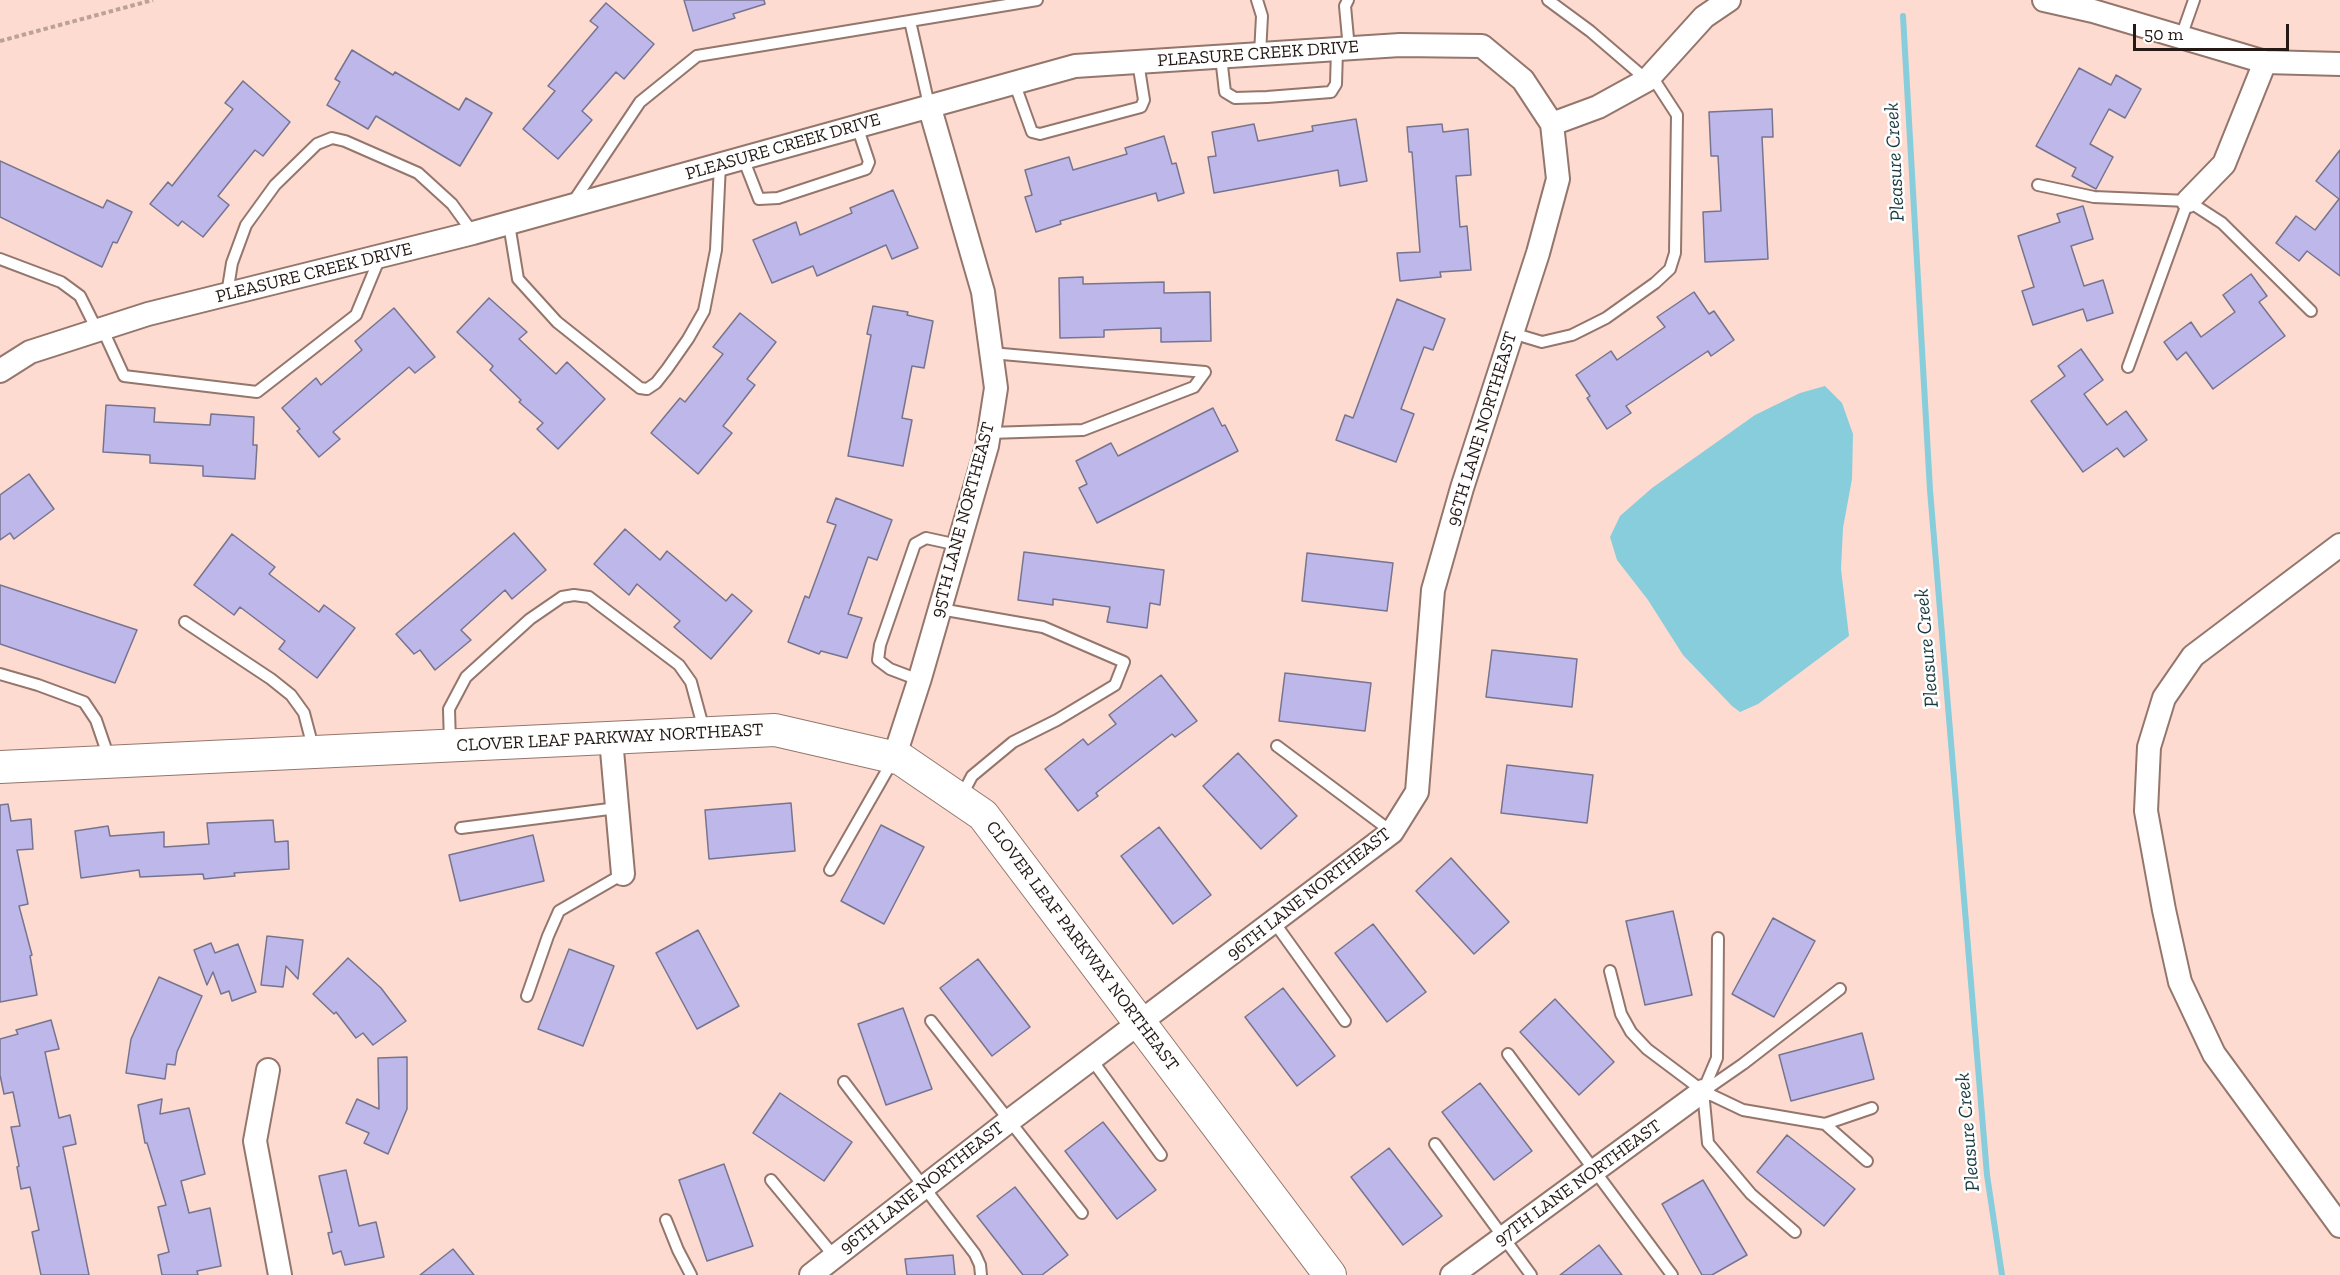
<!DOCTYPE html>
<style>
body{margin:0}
#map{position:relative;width:2340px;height:1275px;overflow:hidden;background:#fddbd0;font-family:"Zilla Slab",serif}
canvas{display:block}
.scale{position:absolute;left:2133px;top:24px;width:156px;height:27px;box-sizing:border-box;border:3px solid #241915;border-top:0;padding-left:8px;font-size:18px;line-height:21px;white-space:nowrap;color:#241915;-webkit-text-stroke:4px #fff;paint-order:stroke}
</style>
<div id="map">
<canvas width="2340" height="1275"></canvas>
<div class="scale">50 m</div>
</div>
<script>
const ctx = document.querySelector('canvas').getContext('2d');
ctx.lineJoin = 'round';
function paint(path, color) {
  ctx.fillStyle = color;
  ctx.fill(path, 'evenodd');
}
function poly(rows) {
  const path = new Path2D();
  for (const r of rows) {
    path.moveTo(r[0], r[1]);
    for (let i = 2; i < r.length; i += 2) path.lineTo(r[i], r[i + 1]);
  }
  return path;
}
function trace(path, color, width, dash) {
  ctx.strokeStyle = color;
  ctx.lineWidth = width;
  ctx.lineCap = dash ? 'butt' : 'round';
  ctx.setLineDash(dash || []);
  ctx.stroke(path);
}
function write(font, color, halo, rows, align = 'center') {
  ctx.font = font + ' "Zilla Slab",serif';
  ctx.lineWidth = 5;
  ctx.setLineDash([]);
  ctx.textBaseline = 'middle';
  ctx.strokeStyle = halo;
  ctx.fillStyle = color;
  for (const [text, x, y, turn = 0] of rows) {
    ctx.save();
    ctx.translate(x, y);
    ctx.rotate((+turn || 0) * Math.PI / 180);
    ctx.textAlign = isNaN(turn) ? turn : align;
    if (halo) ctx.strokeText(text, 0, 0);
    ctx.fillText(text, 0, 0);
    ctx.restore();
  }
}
const water = poly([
 [1825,386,1842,403,1853,434,1852,479,1843,528,1841,569,1849,636,1758,704,1740,712,1732,706,1683,655,1648,600,1617,560,1610,537,1620,516,1652,488,1755,415,1800,393]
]);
const stream = poly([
 [1903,16,1930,490,1987,1175,2002,1275]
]);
const building = poly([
 [684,0,764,0,765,4,733,14,735,18,693,31,684,0],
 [606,3,654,44,624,79,616,72,582,111,592,120,558,159,523,129,555,91,548,86,598,27,590,21,606,3],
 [352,50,393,75,395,72,459,110,466,98,492,113,460,166,376,116,368,129,327,105,340,82,335,79,352,50],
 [2079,68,2111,85,2116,75,2141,89,2125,118,2109,109,2090,144,2113,157,2096,189,2072,176,2076,168,2036,146,2079,68],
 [243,81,290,122,263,156,255,150,218,196,229,205,203,237,182,221,178,226,150,204,168,182,172,186,233,109,225,103,243,81],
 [1772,109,1773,137,1762,137,1768,259,1705,262,1703,212,1721,211,1718,156,1711,156,1709,112,1772,109],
 [1356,119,1367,181,1340,186,1338,170,1214,193,1208,157,1216,156,1212,132,1254,124,1258,141,1313,131,1312,126,1356,119],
 [1442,124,1443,132,1468,129,1471,175,1456,176,1460,227,1467,226,1471,270,1440,272,1441,277,1400,281,1397,253,1420,252,1412,152,1409,152,1407,127,1442,124],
 [1164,136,1172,164,1176,163,1184,193,1158,201,1156,193,1060,221,1061,224,1036,232,1025,197,1032,195,1025,170,1069,157,1073,170,1127,154,1125,148,1164,136],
 [2340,150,2340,276,2307,251,2299,261,2276,243,2296,216,2315,230,2339,199,2316,181,2340,150],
 [0,161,103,208,107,200,132,212,117,243,113,242,102,267,0,217,0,161],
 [893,190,918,248,892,259,886,245,817,276,813,266,772,283,753,240,796,222,800,235,852,213,850,208,893,190],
 [2083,206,2093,239,2071,246,2084,286,2103,280,2113,313,2087,321,2083,309,2033,325,2022,291,2034,287,2018,236,2060,222,2057,214,2083,206],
 [2251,274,2267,296,2259,302,2285,336,2213,389,2186,352,2177,360,2164,342,2191,322,2201,337,2235,312,2223,295,2251,274],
 [1083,277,1083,284,1164,282,1164,293,1210,292,1211,341,1161,342,1161,328,1104,330,1104,337,1060,338,1059,278,1083,277],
 [1694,292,1709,314,1714,311,1734,340,1711,356,1708,351,1626,406,1631,413,1607,429,1587,398,1590,396,1576,375,1611,351,1617,360,1665,327,1657,317,1694,292],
 [489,298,527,332,519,339,556,374,567,362,605,399,558,449,537,429,543,423,519,402,521,400,490,370,493,366,457,332,489,298],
 [1397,299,1445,319,1433,350,1424,347,1401,409,1414,414,1396,462,1336,440,1345,415,1353,418,1397,299],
 [873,306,908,312,907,315,933,321,924,368,912,366,902,418,912,420,903,466,848,456,871,335,867,334,873,306],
 [394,308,435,357,415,373,409,367,333,432,340,439,319,457,297,431,300,429,282,408,316,378,321,385,362,350,355,341,394,308],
 [740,313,776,342,747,379,755,385,723,426,732,433,698,474,651,433,680,398,685,402,723,354,713,347,740,313],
 [2081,349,2103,380,2084,394,2107,425,2126,411,2147,440,2124,457,2117,448,2083,472,2031,401,2065,376,2058,366,2081,349],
 [106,405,155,408,154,422,210,425,211,414,254,417,253,445,257,445,255,479,203,476,203,466,150,463,150,455,103,452,106,405],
 [1213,408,1222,426,1225,425,1238,451,1097,523,1079,488,1087,484,1076,461,1111,443,1118,456,1213,408],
 [29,474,54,509,14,539,10,533,0,540,0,495,29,474],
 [836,498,892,520,877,560,868,557,848,614,862,618,847,658,821,651,819,654,788,642,805,596,809,598,836,525,827,522,836,498],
 [625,529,660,560,667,551,726,601,732,594,752,611,711,659,674,627,680,621,637,584,629,595,594,564,625,529],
 [514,533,546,570,512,599,505,590,461,630,471,640,435,670,420,650,414,654,396,634,514,533],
 [232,534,275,567,269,574,319,612,324,605,355,628,317,678,279,649,285,641,240,607,234,615,194,585,232,534],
 [1024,552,1164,570,1160,605,1150,603,1147,628,1107,622,1110,607,1053,599,1053,605,1018,600,1024,552],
 [1307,553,1393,563,1387,611,1302,601,1307,553],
 [0,585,137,630,115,683,0,644,0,585],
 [1492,650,1577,659,1572,707,1486,697,1492,650],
 [1285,673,1371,683,1365,731,1279,721,1285,673],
 [1161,675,1197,721,1175,737,1172,734,1096,793,1098,796,1078,811,1045,769,1083,739,1088,745,1116,724,1109,715,1161,675],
 [1238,753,1297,816,1261,849,1203,786,1238,753],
 [1507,765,1593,775,1587,823,1501,813,1507,765],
 [791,803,795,851,709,859,705,810,791,803],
 [8,804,11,821,31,819,33,849,17,850,28,904,19,906,32,955,30,956,37,995,0,1002,0,805,8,804],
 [273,820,275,842,288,841,289,869,234,873,235,876,204,879,203,874,140,877,139,870,81,878,75,831,108,826,110,836,164,832,164,847,209,844,207,823,273,820],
 [881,825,924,847,884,924,841,901,881,825],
 [1159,827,1211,895,1173,924,1121,856,1159,827],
 [533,835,544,881,460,901,449,855,533,835],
 [1451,858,1509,922,1474,954,1416,891,1451,858],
 [1673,911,1692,995,1645,1005,1626,921,1673,911],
 [1773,918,1815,941,1774,1017,1732,994,1773,918],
 [1373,924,1426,992,1387,1022,1335,953,1373,924],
 [698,930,739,1006,697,1029,656,953,698,930],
 [267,936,303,940,298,979,286,966,283,987,261,985,267,936],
 [211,943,215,953,238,944,256,992,232,1001,229,991,221,994,213,972,207,985,194,950,211,943],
 [569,949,614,966,583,1046,538,1029,569,949],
 [348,958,381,988,406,1021,373,1045,363,1033,356,1038,336,1012,334,1014,313,994,348,958],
 [978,959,1030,1027,992,1056,940,988,978,959],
 [159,977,202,996,177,1052,175,1065,167,1064,165,1079,126,1073,131,1039,159,977],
 [1283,988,1335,1056,1297,1086,1245,1017,1283,988],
 [1555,999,1614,1062,1579,1095,1520,1032,1555,999],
 [903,1008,932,1089,886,1105,858,1024,903,1008],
 [51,1020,59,1049,45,1052,59,1118,70,1115,76,1144,63,1147,89,1275,41,1275,32,1232,39,1230,30,1187,21,1189,17,1167,19,1166,11,1127,20,1126,13,1092,4,1094,0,1075,0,1039,18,1034,16,1030,51,1020],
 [1862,1033,1874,1079,1791,1101,1779,1055,1862,1033],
 [407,1057,407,1109,388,1154,364,1143,369,1133,346,1123,357,1099,379,1109,378,1058,407,1057],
 [1480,1083,1532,1151,1494,1180,1442,1112,1480,1083],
 [780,1093,852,1142,824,1181,753,1133,780,1093],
 [162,1099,160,1114,189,1108,205,1174,181,1181,189,1213,210,1208,221,1266,197,1271,198,1275,162,1275,158,1255,169,1252,158,1207,166,1205,147,1143,145,1143,138,1105,162,1099],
 [1103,1122,1156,1190,1117,1219,1065,1151,1103,1122],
 [1787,1135,1855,1189,1824,1226,1757,1172,1787,1135],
 [1389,1148,1442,1216,1403,1245,1351,1177,1389,1148],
 [724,1164,753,1246,707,1261,679,1180,724,1164],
 [346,1170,359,1226,376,1222,384,1257,345,1265,341,1251,333,1254,328,1233,332,1232,319,1176,346,1170],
 [1703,1180,1747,1255,1712,1275,1702,1275,1662,1204,1703,1180],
 [1015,1187,1068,1255,1042,1275,1023,1275,977,1216,1015,1187],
 [1599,1245,1622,1275,1560,1275,1599,1245],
 [453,1249,474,1275,420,1275,453,1249],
 [953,1255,955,1275,907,1275,905,1259,953,1255]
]);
const path = poly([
 [0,41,153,0]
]);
const lane = poly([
 [1257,0,1262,16,1260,54],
 [1348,0,1345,6,1349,49],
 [1548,0,1590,31,1647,80],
 [910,21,929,105],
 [2181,37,2194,0],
 [1221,57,1225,92,1235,98,1267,97,1331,92,1336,84,1337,50],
 [1014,82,1032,132,1040,134,1141,107,1144,100,1138,62],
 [743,158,759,199,778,198,866,169,869,162,857,126],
 [2038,185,2094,197,2188,201,2222,223,2311,311],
 [573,202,640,102,697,56,1037,0],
 [509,224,518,279,557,322,640,388,647,389,656,383,667,369,688,339,704,311,716,250,720,164],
 [0,259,61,282,80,296,97,330],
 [227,294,232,263,246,225,275,185,317,144,332,138,345,141,418,173,452,204,473,233],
 [102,328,124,376,257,392,356,315,380,257],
 [1512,333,1542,342,1572,335,1606,318,1655,283,1670,269,1675,253,1677,115,1651,75],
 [2128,367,2188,201],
 [989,433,1083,430,1194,387,1205,372,991,353],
 [940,609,1043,627,1124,662,1115,685,1057,720,1013,742,972,776,961,797],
 [185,622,271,679,291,695,304,713,314,751],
 [0,674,38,685,84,702,96,720,109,758],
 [919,680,890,669,878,660,880,645,915,544,926,538,958,545],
 [450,744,449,709,466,677,530,619,562,597,574,595,589,597,679,665,691,682,704,730],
 [1277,746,1392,832],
 [461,828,617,808],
 [830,870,893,760],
 [1274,922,1345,1021],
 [1718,938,1717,1058,1703,1091,1708,1143,1751,1194,1795,1232],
 [1610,971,1621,1014,1631,1032,1647,1049,1703,1091,1743,1110,1825,1124,1872,1108],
 [527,996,548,936,559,911,623,874],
 [931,1021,1082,1213],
 [1508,1054,1672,1275],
 [1092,1060,1161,1155],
 [844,1082,975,1254,980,1265,981,1275],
 [1704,1091,1743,1064,1840,989],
 [1825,1124,1867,1161],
 [1435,1144,1531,1275],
 [771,1180,834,1256],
 [666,1220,678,1250,691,1275]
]);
const street = poly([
 [2044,0,2093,11,2265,62,2340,64],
 [2188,201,2224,164,2265,62],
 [0,371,30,352,148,314,473,233,1075,66,1400,45,1482,46,1523,80,1552,124],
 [2340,545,2193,656,2164,698,2149,747,2146,811,2164,910,2180,982,2214,1054,2340,1226],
 [611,739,623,874],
 [894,758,920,678,987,446,996,388,983,292,929,105],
 [268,1070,255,1141,280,1275],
 [811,1275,1009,1121,1392,832,1417,792,1433,590,1462,488,1538,253,1558,179,1552,124,1598,107,1647,80,1704,17,1729,0],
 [1452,1275,1703,1091]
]);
const secondary = poly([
 [0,767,775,730,901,759,983,815,1330,1275]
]);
const streetNames = [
 ["PLEASURE CREEK DRIVE",1258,54,-4],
 ["PLEASURE CREEK DRIVE",783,147,-16],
 ["PLEASURE CREEK DRIVE",314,273,-14],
 ["96TH LANE NORTHEAST",1482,429,-73],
 ["95TH LANE NORTHEAST",963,520,-75],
 ["CLOVER LEAF PARKWAY NORTHEAST",610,738,-3],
 ["96TH LANE NORTHEAST",1309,894,-38],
 ["CLOVER LEAF PARKWAY NORTHEAST",1082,946,53],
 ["97TH LANE NORTHEAST",1578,1183,-36],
 ["96TH LANE NORTHEAST",922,1188,-38]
];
const waterNames = [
 ["Pleasure Creek",1895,162,-93],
 ["Pleasure Creek",1927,648,-95],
 ["Pleasure Creek",1968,1132,-95]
];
paint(water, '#88cddb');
trace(stream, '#88cddb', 6);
paint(building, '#bdb7ea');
trace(building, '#77748f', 1.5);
trace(lane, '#94766c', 14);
trace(street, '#94766c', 26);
trace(secondary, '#94766c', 34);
trace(path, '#bca198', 4, [4.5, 3]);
trace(lane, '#fff', 10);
trace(street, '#fff', 22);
trace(secondary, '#fff', 32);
write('18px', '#241915', '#fff', streetNames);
write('italic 20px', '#16383e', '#fff', waterNames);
</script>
